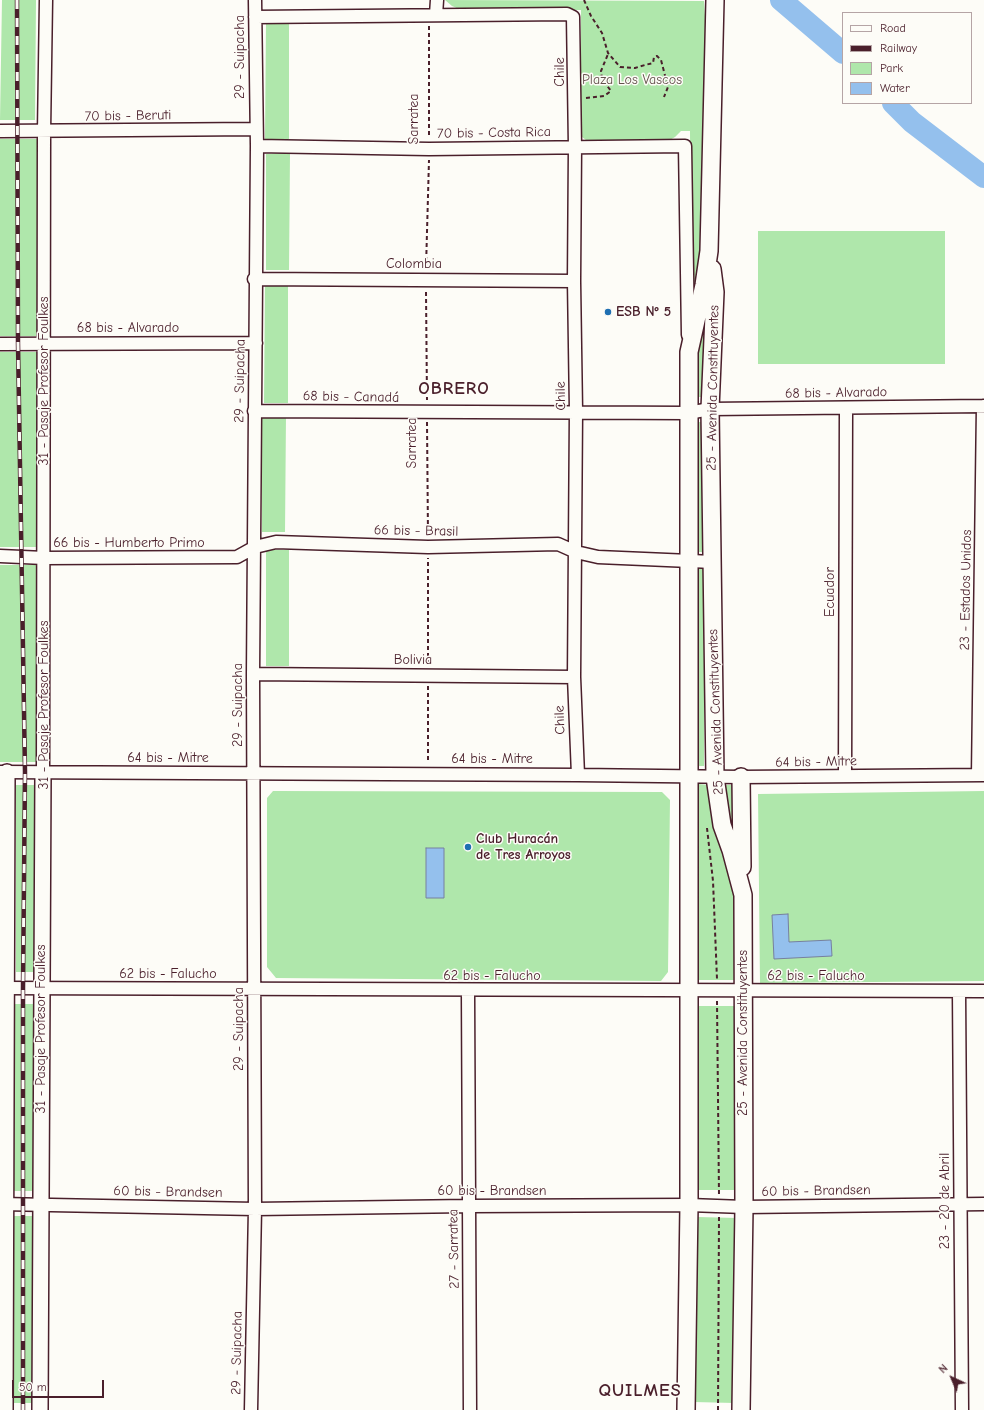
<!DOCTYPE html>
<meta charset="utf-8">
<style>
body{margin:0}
#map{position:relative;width:984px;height:1410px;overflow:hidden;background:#fdfcf7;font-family:"Comic Neue",sans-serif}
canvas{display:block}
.legend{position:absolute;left:842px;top:12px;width:130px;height:92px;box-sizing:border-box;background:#fdfcf7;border:1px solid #b5a4a5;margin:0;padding:5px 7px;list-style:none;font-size:12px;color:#4a1f2b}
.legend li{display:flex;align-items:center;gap:8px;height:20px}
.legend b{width:20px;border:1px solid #b5a4a5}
.north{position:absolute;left:932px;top:1358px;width:40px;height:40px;-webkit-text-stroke:3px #fdfcf7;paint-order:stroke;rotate:316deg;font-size:11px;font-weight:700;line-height:16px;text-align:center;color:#4a1f2b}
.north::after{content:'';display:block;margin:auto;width:14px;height:18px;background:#4a1f2b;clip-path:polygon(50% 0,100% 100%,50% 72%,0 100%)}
.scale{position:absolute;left:12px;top:1380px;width:92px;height:18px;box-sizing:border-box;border:2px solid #4a1f2b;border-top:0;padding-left:5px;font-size:12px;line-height:14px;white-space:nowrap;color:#4a1f2b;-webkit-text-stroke:3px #fdfcf7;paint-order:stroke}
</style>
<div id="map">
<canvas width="984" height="1410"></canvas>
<ul class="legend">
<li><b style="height:5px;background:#fdfcf7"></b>Road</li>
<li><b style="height:5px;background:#4a1f2b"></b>Railway</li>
<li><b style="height:11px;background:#afe7ab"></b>Park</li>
<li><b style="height:11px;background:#94c0ed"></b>Water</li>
</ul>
<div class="north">N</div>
<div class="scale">50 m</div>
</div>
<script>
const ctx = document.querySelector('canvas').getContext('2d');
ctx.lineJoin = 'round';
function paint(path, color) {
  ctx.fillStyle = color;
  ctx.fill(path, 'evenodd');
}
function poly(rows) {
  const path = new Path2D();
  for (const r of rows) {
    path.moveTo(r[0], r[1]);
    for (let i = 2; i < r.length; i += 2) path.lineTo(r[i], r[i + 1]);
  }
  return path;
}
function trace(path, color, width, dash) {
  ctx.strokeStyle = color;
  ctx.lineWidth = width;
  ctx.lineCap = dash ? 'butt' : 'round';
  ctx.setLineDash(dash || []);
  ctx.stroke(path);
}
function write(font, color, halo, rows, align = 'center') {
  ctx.font = font + ' "Comic Neue",sans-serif';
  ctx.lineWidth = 3;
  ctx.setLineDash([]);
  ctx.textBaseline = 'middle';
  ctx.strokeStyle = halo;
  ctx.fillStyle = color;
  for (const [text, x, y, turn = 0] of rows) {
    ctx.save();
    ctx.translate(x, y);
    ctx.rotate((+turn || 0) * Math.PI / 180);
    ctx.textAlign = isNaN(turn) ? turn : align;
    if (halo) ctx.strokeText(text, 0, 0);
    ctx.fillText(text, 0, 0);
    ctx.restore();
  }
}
const green = poly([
 [2,0,36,0,35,120,0,120],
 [445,0,704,1,706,30,699,275,691,311,690,131,681,131,675,137,668,141,586,140,582,137,581,131,581,10,459,9,452,6],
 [266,22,289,22,289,139,265,139],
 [0,139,37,139,39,336,0,336],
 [290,153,289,270,266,270,266,154],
 [758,231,945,231,945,364,758,364],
 [265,286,288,286,288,403,264,403],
 [711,292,704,397,695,397,697,343],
 [0,352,38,352,36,547,0,547],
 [286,415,285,532,262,532,262,416],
 [695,422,704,422,704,552,695,552],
 [266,550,289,550,289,666,266,666],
 [0,565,38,565,36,762,0,762],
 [696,569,705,569,704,766,695,766],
 [699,784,707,785,710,788,735,895,734,980,695,980,696,788],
 [16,785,35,785,35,972,16,972],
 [721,785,736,785,735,835,726,812],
 [273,791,662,792,670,800,668,972,661,981,276,978,267,967,267,798],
 [984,791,984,981,760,983,758,794],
 [14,1004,33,1004,33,1191,14,1191],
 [695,1006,735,1006,734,1190,695,1190],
 [14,1216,34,1216,34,1403,14,1403],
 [698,1217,737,1218,734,1403,694,1402]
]);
const water = poly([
 [426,848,444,848,444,898,426,898,426,848],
 [788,914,789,942,831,940,832,956,774,959,772,915,788,914]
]);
const river = poly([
 [781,0,843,53],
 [893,103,912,122,984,177]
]);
const path = poly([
 [584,0,591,16,602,33,608,53,620,67,635,68,645,65,653,63,654,57,657,56,661,60,668,87,664,97],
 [429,26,429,138],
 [586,98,604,96,611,91,602,79,601,71,608,54],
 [426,268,429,160],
 [426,292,427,400],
 [427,422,428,536],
 [428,664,428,558],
 [428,686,428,762],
 [707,828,713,881,717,979],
 [717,1001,719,1195],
 [718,1410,719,1217]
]);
const minor = poly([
 [436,15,437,0],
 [255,17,567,14,573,17,575,147,574,281,576,411,574,677,578,775],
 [0,131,256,129],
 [257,146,429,149,685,146,688,335],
 [254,279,574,281],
 [0,344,256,343],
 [254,411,688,413,710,409,984,406],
 [0,556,44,558,237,557,255,547,276,542,428,547,558,544,576,552,598,557,713,562],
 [253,674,574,677],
 [0,772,578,775,741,777,984,775],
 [43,772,44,132,46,0],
 [978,775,983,406],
 [845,776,846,409],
 [0,988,984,991],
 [468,991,470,1410],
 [959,991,962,1410],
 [0,1204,255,1209,468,1206,689,1205,744,1207,984,1204],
 [251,1410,255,1209,253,674,257,146,255,0]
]);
const tertiary = poly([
 [5,1410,7,772],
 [40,1410,43,772]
]);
const secondary = poly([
 [712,269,715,292,710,409,715,777,722,825,731,850,743,895,744,1207,741,1410],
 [741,777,742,867],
 [686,1410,689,1205,689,352,704,285,709,251,715,0]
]);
const rail = poly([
 [17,0,18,344,25,772,23,988,23,1410]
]);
const markers = [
 [608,312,4,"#1f6fb2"],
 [468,847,4,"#1f6fb2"]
];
const streetNames = [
 ["29 - Suipacha",240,57,-90],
 ["Chile",560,72,-90],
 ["70 bis - Beruti",128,116,-1],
 ["Sarratea",414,119,-90],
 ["70 bis - Costa Rica",494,133,-1],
 ["Colombia",414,264],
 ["68 bis - Alvarado",128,328],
 ["31 - Pasaje Profesor Foulkes",44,381,-90],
 ["29 - Suipacha",240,381,-89],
 ["25 - Avenida Constituyentes",713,388,-89],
 ["68 bis - Alvarado",836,393,-1],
 ["Chile",561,396,-91],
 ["68 bis - Canadá",351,397,1],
 ["Sarratea",412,443,-90],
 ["66 bis - Brasil",416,531,1],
 ["66 bis - Humberto Primo",129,543],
 ["23 - Estados Unidos",966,590,-89],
 ["Ecuador",830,592,-90],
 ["Bolivia",413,660],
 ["31 - Pasaje Profesor Foulkes",44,705,-90],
 ["29 - Suipacha",238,705,-90],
 ["25 - Avenida Constituyentes",716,712,-92],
 ["Chile",560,720,-92],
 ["64 bis - Mitre",168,758],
 ["64 bis - Mitre",492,759],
 ["64 bis - Mitre",816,762,-1],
 ["62 bis - Falucho",168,974],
 ["62 bis - Falucho",492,976],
 ["62 bis - Falucho",816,976],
 ["31 - Pasaje Profesor Foulkes",41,1029,-90],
 ["29 - Suipacha",239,1029,-90],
 ["25 - Avenida Constituyentes",743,1033,-90],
 ["60 bis - Brandsen",492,1191],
 ["60 bis - Brandsen",816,1191,-1],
 ["60 bis - Brandsen",168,1192,1],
 ["23 - 20 de Abril",945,1201,-90],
 ["27 - Sarratea",454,1249,-91],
 ["29 - Suipacha",237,1353,-89]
];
const parkNames = [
 ["Plaza Los Vascos",632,80]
];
const poiNames = [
 ["ESB Nº 5",616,312],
 ["Club Huracán",476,839],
 ["de Tres Arroyos",476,855]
];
const districtNames = [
 ["OBRERO",454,389],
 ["QUILMES",640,1391]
];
paint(green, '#afe7ab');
paint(water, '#94c0ed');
trace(water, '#76809f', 1);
trace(river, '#94c0ed', 22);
trace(minor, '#4a1f2b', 15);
trace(tertiary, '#4a1f2b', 18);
trace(secondary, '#4a1f2b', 20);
trace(path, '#4a1f2b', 2, [4, 3]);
trace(minor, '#fdfcf7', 12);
trace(tertiary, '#fdfcf7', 15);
trace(secondary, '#fdfcf7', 17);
trace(rail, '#4a1f2b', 4.5);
trace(rail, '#fdfcf7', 3, [9]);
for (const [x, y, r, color] of markers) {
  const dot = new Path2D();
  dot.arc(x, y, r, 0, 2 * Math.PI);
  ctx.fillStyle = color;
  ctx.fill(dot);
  trace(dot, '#fdfcf7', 1.5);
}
write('14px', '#4a1f2b', '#fdfcf7', streetNames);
write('14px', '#63514b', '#fdfcf7', parkNames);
write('bold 14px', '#4a1f2b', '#fdfcf7', poiNames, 'left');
ctx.letterSpacing = '1px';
write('bold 18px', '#4a1f2b', '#fdfcf7', districtNames);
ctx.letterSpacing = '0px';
</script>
